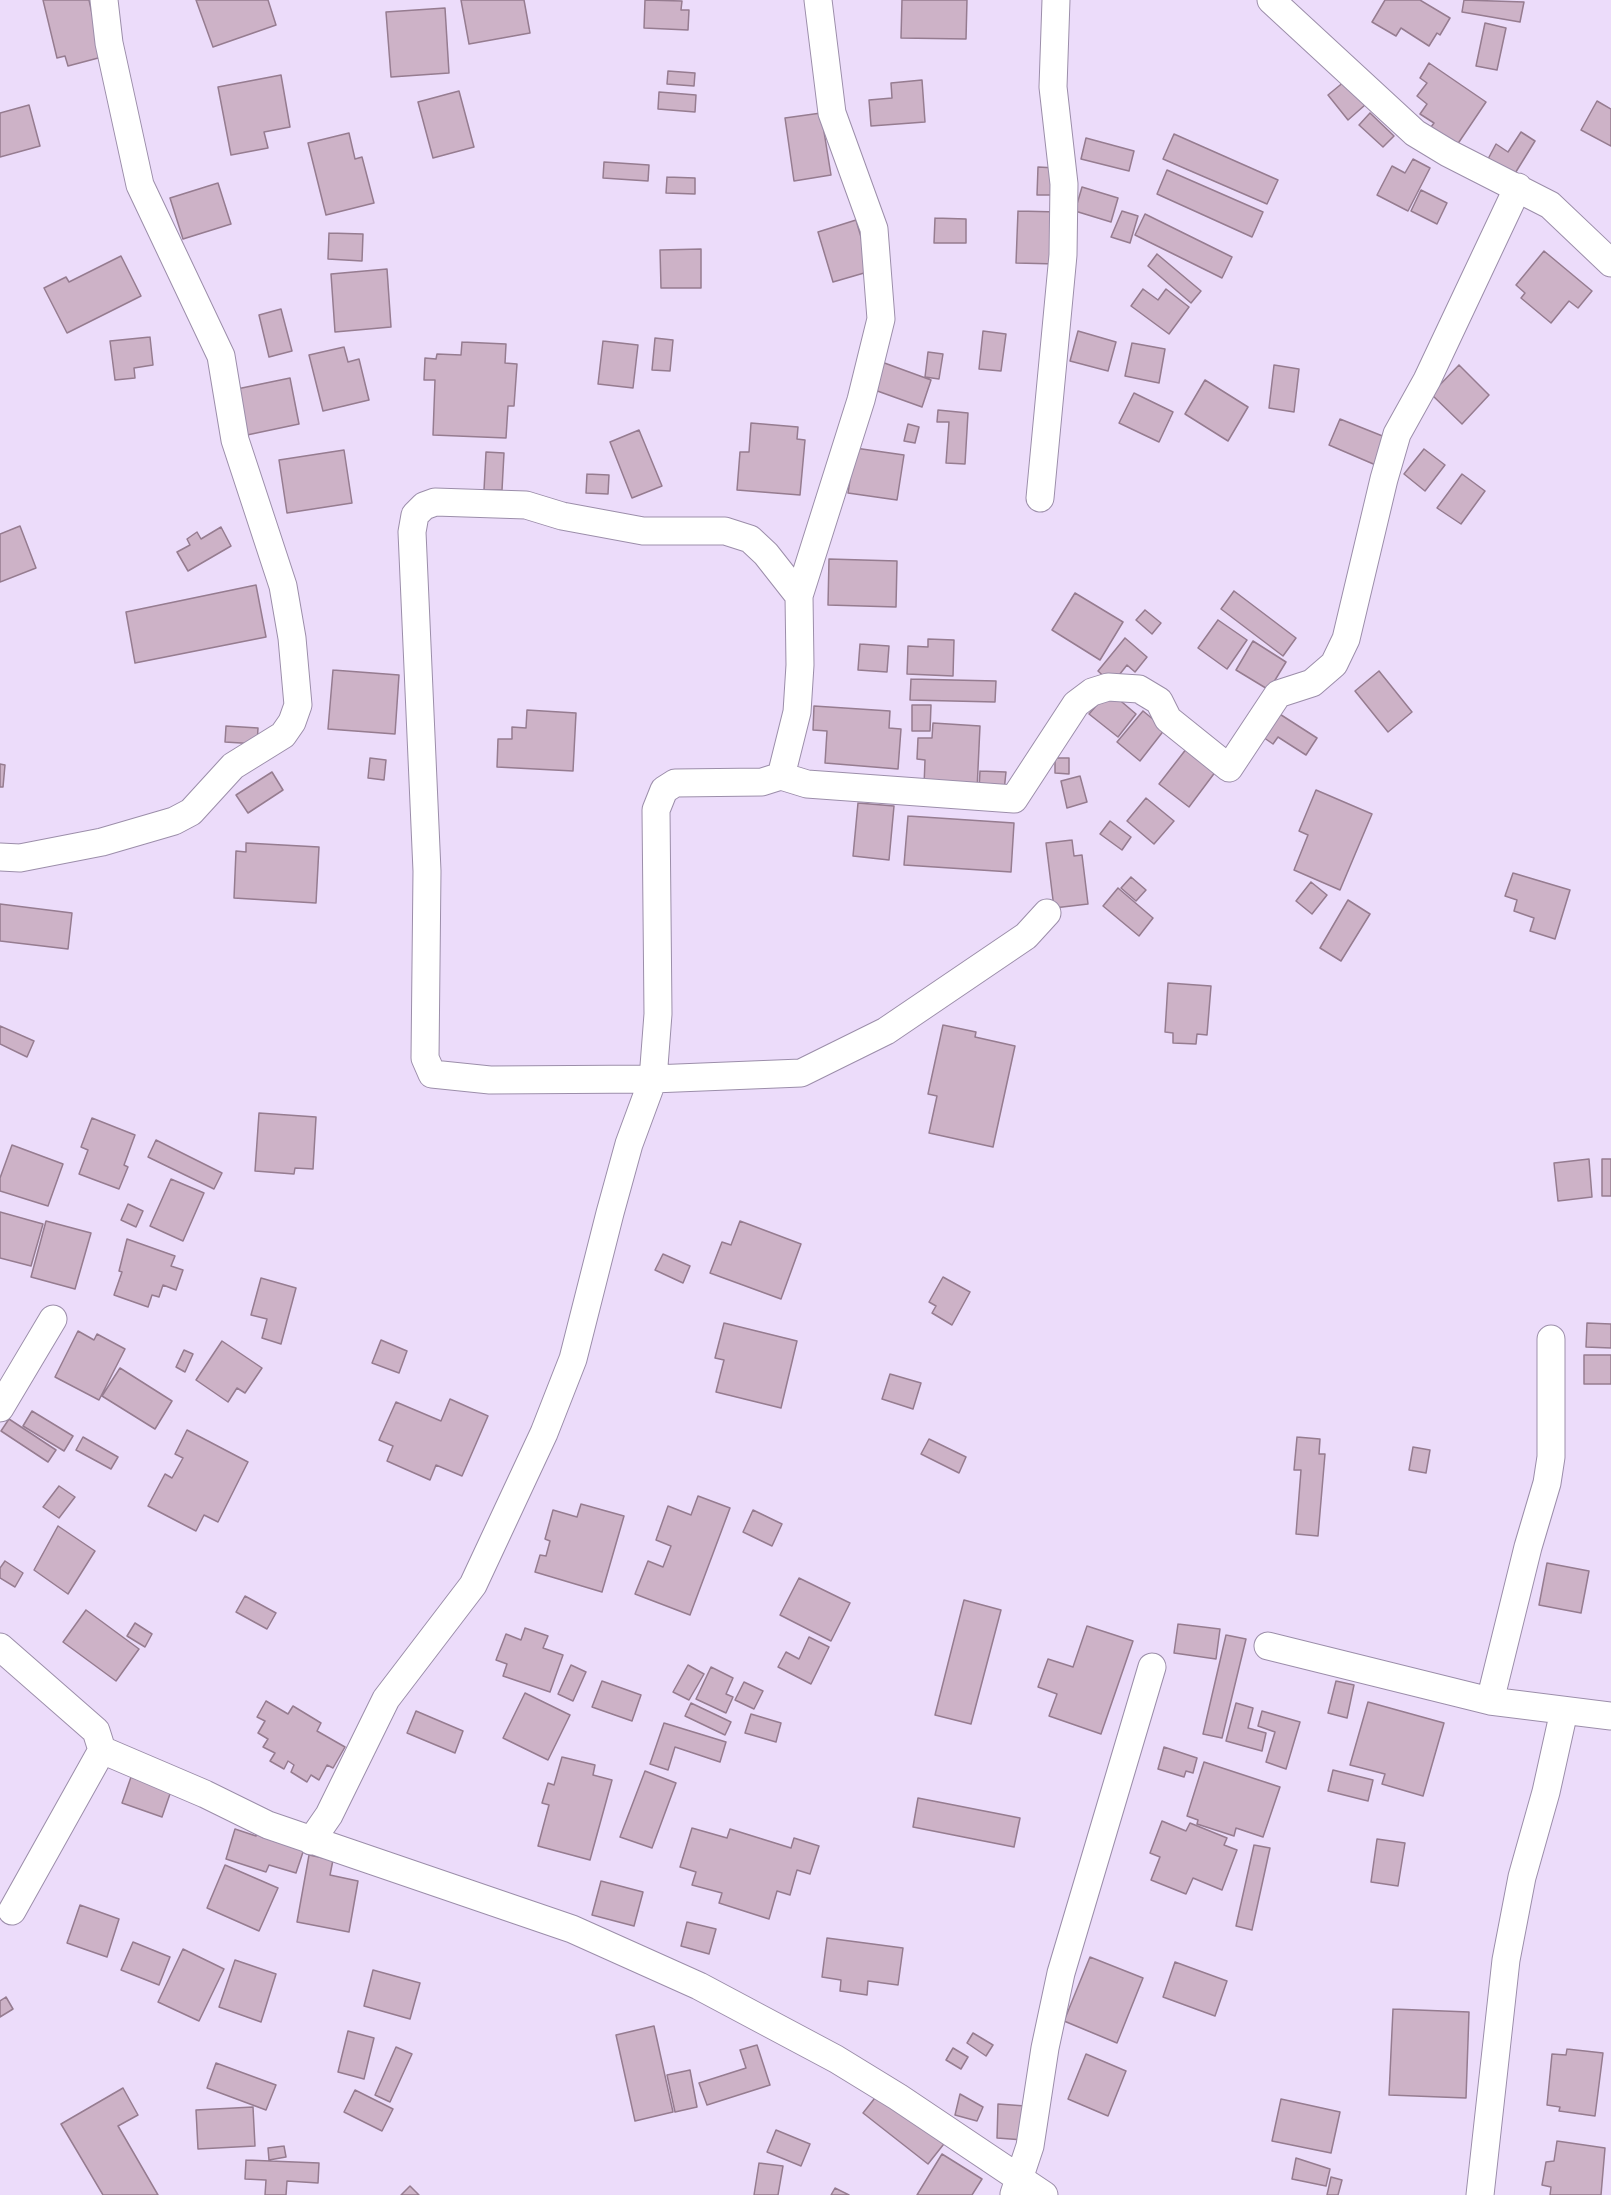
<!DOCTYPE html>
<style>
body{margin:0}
canvas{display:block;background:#ecdcfa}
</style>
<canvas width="1611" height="2195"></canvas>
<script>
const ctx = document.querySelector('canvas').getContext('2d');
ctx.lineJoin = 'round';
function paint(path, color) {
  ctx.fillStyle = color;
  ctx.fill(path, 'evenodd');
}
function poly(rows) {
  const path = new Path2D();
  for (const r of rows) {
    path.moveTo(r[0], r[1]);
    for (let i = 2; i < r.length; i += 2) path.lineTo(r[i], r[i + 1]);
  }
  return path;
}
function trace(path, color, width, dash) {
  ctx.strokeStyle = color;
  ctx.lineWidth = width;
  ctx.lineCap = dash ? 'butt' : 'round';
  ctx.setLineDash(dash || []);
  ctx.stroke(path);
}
const building = poly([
 [43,0,89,0,102,57,68,66,65,56,57,58,43,0],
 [196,0,268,0,276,25,213,47,196,0],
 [461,0,524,0,530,33,469,44,461,0],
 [645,0,682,1,681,10,689,10,688,30,644,28,645,0],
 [902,0,967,0,966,39,901,38,902,0],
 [1385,0,1420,0,1450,18,1440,35,1437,33,1429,46,1401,28,1396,36,1372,22,1385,0],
 [1464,0,1524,2,1520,22,1462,12,1464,0],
 [445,8,449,73,391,77,386,12,445,8],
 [1485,23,1506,28,1497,70,1476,66,1485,23],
 [1429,63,1486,102,1457,145,1431,127,1434,123,1420,114,1427,104,1417,96,1427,83,1420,78,1429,63],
 [668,71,695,73,694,86,667,84,668,71],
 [281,75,290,127,264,132,268,148,231,155,218,87,281,75],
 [922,80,925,122,871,126,869,100,892,98,891,83,922,80],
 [1345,81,1365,105,1348,120,1328,95,1345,81],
 [459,91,474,147,433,158,418,102,459,91],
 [659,92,696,95,695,112,658,109,659,92],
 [1597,101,1611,109,1611,146,1581,130,1597,101],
 [29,105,40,146,0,157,0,113,29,105],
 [821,113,831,175,794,181,785,118,821,113],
 [1370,113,1394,136,1383,147,1359,125,1370,113],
 [1521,132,1535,141,1514,175,1488,159,1496,144,1508,152,1521,132],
 [349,133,355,159,362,157,374,203,326,215,308,143,349,133],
 [1174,134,1278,180,1267,204,1163,159,1174,134],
 [1086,138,1134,151,1129,171,1081,159,1086,138],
 [1413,159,1430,168,1408,211,1377,195,1392,166,1405,173,1413,159],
 [604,162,649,165,648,181,603,178,604,162],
 [1038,167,1056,168,1055,195,1037,195,1038,167],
 [1167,170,1263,212,1252,237,1157,194,1167,170],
 [667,177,695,178,695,194,666,193,667,177],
 [218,183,231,224,183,239,170,198,218,183],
 [1082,187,1118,198,1111,222,1075,211,1082,187],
 [1421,190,1447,203,1437,224,1411,211,1421,190],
 [1018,211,1059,212,1057,264,1016,263,1018,211],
 [1122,211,1138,216,1130,243,1111,237,1122,211],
 [1145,214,1232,257,1222,278,1135,235,1145,214],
 [935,218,966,219,966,243,934,243,935,218],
 [856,220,871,271,833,282,818,232,856,220],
 [329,233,363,234,362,261,328,259,329,233],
 [701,249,701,288,661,288,660,250,701,249],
 [1544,251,1592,291,1578,308,1569,301,1551,323,1521,298,1525,293,1516,285,1544,251],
 [1157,254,1201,291,1191,303,1148,266,1157,254],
 [121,256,141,296,67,333,44,288,66,277,69,282,121,256],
 [387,269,391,327,335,332,331,274,387,269],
 [1143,289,1158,300,1166,289,1189,307,1169,334,1131,306,1143,289],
 [281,309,292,351,269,357,259,315,281,309],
 [983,331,1006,334,1001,371,979,369,983,331],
 [1078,331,1116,342,1108,371,1070,361,1078,331],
 [150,337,153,365,134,368,135,378,115,380,110,341,150,337],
 [655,338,673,340,670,371,652,370,655,338],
 [603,341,638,345,633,388,598,384,603,341],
 [462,342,506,344,505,363,517,364,514,406,508,406,506,438,433,435,435,380,424,380,425,358,436,359,437,354,461,355,462,342],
 [1132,343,1165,349,1159,383,1125,376,1132,343],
 [344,347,348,362,359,359,369,400,323,411,309,355,344,347],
 [928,352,943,354,939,379,925,377,928,352],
 [879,361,931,380,922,407,869,388,879,361],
 [1274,365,1299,369,1294,412,1269,408,1274,365],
 [1459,365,1489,395,1462,424,1431,394,1459,365],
 [290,378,299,424,247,435,237,389,290,378],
 [1205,380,1248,407,1228,441,1185,414,1205,380],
 [1134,393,1173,412,1159,442,1119,423,1134,393],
 [938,410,968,413,965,464,946,463,949,422,937,422,938,410],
 [1340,419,1390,439,1378,466,1329,445,1340,419],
 [751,423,798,427,797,439,805,440,800,495,737,490,740,452,749,452,751,423],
 [908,424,919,427,915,443,904,441,908,424],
 [639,430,662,486,632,498,610,442,639,430],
 [855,448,904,455,897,500,848,493,855,448],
 [1424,449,1445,465,1425,491,1404,474,1424,449],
 [344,450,352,503,287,513,279,460,344,450],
 [486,452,504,453,502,490,484,490,486,452],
 [587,474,609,475,608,494,586,493,587,474],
 [1462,474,1485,491,1461,524,1437,508,1462,474],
 [20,526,36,568,0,582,0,534,20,526],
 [221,527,231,546,188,571,177,552,190,545,187,539,197,532,201,539,221,527],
 [829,559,897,561,896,607,828,605,829,559],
 [256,585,266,637,135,663,126,612,256,585],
 [1234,591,1296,638,1283,656,1221,609,1234,591],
 [1075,593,1123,622,1100,660,1052,630,1075,593],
 [1145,610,1161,623,1152,634,1136,620,1145,610],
 [1218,620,1247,640,1227,669,1198,648,1218,620],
 [1125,638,1147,657,1135,672,1127,665,1112,684,1098,671,1125,638],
 [928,639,954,640,953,676,907,674,908,646,928,647,928,639],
 [1253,641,1286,662,1269,690,1236,670,1253,641],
 [860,644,889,646,887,672,858,670,860,644],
 [333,670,399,675,395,734,328,729,333,670],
 [1379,671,1412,712,1388,732,1355,691,1379,671],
 [911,679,996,681,995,702,910,700,911,679],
 [1109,691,1136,714,1118,737,1089,714,1109,691],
 [912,705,931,705,930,731,912,731,912,705],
 [814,706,890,711,889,728,901,729,898,769,825,763,827,731,813,730,814,706],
 [527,710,576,713,573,771,497,767,498,739,512,739,512,727,526,728,527,710],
 [1143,711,1165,729,1140,761,1117,742,1143,711],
 [1275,711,1317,738,1306,755,1278,737,1273,744,1260,735,1275,711],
 [933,723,980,726,977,790,924,786,925,760,917,759,918,738,932,738,933,723],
 [226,726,258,728,257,744,225,742,226,726],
 [1187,748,1216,771,1189,807,1159,784,1187,748],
 [370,758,386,760,384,780,368,778,370,758],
 [1055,758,1069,758,1069,774,1055,773,1055,758],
 [0,764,5,765,3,787,0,787,0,764],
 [980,771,1006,772,1004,791,979,790,980,771],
 [272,772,283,790,248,813,236,795,272,772],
 [1080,776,1087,802,1067,808,1061,781,1080,776],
 [1316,790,1372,814,1340,890,1294,870,1308,835,1299,831,1316,790],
 [1146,798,1174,821,1154,844,1127,821,1146,798],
 [858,803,894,806,889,860,853,856,858,803],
 [908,816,1014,823,1011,872,904,865,908,816],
 [1110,821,1131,837,1122,850,1100,834,1110,821],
 [1072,840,1074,856,1082,855,1088,904,1054,908,1046,843,1072,840],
 [246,843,319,847,316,903,234,898,236,851,246,852,246,843],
 [1513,873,1570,890,1555,939,1530,931,1534,918,1514,911,1517,900,1505,896,1513,873],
 [1131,877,1146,890,1136,901,1121,888,1131,877],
 [1311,882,1327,895,1312,914,1296,901,1311,882],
 [1118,888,1153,918,1139,936,1103,906,1118,888],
 [1348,900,1370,914,1341,961,1320,948,1348,900],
 [0,904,72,913,68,949,0,941,0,904],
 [1168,983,1211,986,1207,1035,1197,1034,1196,1044,1173,1043,1173,1033,1165,1032,1168,983],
 [943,1025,976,1032,975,1037,1015,1046,993,1147,929,1133,937,1096,928,1094,943,1025],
 [0,1026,34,1041,27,1057,0,1044,0,1026],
 [259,1113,316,1117,313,1169,295,1168,294,1174,255,1171,259,1113],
 [92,1118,135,1135,124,1165,128,1167,119,1189,79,1174,88,1150,81,1147,92,1118],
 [156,1140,222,1173,214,1189,148,1157,156,1140],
 [12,1145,63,1164,48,1206,0,1191,0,1178,12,1145],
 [1589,1159,1592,1197,1558,1201,1554,1163,1589,1159],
 [1602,1159,1611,1159,1611,1196,1602,1196,1602,1159],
 [171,1179,204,1193,183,1241,150,1226,171,1179],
 [128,1204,143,1211,136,1227,121,1220,128,1204],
 [0,1212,43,1224,31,1266,0,1258,0,1212],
 [46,1221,91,1233,75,1289,31,1277,46,1221],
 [740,1221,801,1244,781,1299,710,1273,722,1242,731,1245,740,1221],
 [127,1239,175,1256,171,1266,183,1270,176,1290,163,1285,159,1297,152,1295,148,1307,114,1295,122,1272,119,1271,127,1239],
 [663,1254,690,1266,683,1283,655,1270,663,1254],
 [943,1277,970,1292,952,1325,932,1313,936,1306,929,1302,943,1277],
 [261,1278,296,1288,281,1344,262,1338,267,1319,251,1315,261,1278],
 [724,1323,797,1341,781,1408,716,1392,724,1360,715,1358,724,1323],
 [1587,1323,1611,1324,1611,1348,1586,1347,1587,1323],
 [78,1331,94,1340,97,1334,125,1349,99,1400,55,1377,78,1331],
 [381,1340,407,1351,399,1373,372,1363,381,1340],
 [222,1341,262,1368,245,1393,237,1388,228,1402,196,1380,222,1341],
 [184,1350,193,1354,185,1372,176,1367,184,1350],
 [1584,1355,1611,1355,1611,1384,1584,1384,1584,1355],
 [120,1368,172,1401,155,1429,102,1396,120,1368],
 [890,1374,921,1383,913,1409,882,1399,890,1374],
 [450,1399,488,1416,462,1476,436,1465,430,1480,387,1461,393,1446,379,1440,396,1402,441,1421,450,1399],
 [32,1411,73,1436,64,1451,23,1426,32,1411],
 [9,1419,56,1450,48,1462,1,1431,9,1419],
 [187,1430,248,1462,218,1522,204,1515,196,1531,148,1506,165,1474,172,1478,183,1458,175,1454,187,1430],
 [83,1437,118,1457,111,1469,76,1450,83,1437],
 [1297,1437,1320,1439,1319,1454,1325,1454,1318,1536,1296,1534,1301,1470,1294,1470,1297,1437],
 [929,1439,966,1457,959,1473,921,1454,929,1439],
 [1413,1447,1430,1450,1426,1473,1409,1470,1413,1447],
 [59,1486,75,1497,59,1518,43,1507,59,1486],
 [698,1496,730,1508,690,1615,635,1594,648,1561,663,1567,671,1546,656,1540,668,1506,691,1515,698,1496],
 [581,1504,624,1516,602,1592,535,1572,540,1555,546,1556,550,1541,545,1539,553,1510,577,1517,581,1504],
 [753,1510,782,1524,772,1546,743,1532,753,1510],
 [58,1526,95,1551,68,1594,34,1570,58,1526],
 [5,1561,23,1573,15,1587,0,1578,0,1568,5,1561],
 [1547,1563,1589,1571,1581,1613,1539,1605,1547,1563],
 [799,1578,850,1603,831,1641,780,1615,799,1578],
 [245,1596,276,1613,267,1629,236,1612,245,1596],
 [964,1600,1001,1610,971,1724,935,1715,964,1600],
 [86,1610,139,1649,116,1681,63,1642,86,1610],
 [135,1623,152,1634,145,1647,127,1636,135,1623],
 [1178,1624,1220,1629,1216,1659,1174,1653,1178,1624],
 [1087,1626,1133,1641,1101,1734,1049,1716,1057,1694,1038,1687,1048,1659,1073,1667,1087,1626],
 [525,1628,548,1636,543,1648,563,1655,550,1692,503,1676,507,1664,496,1660,506,1634,521,1640,525,1628],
 [1226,1635,1246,1639,1222,1738,1203,1734,1226,1635],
 [809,1637,829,1647,811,1684,778,1667,786,1652,799,1659,809,1637],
 [571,1665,586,1672,573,1701,558,1694,571,1665],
 [688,1665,704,1674,689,1700,673,1692,688,1665],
 [711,1667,733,1678,726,1694,733,1697,726,1713,696,1699,711,1667],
 [602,1681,641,1695,632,1721,592,1707,602,1681],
 [1336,1681,1354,1685,1347,1718,1328,1713,1336,1681],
 [744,1682,763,1691,754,1709,735,1700,744,1682],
 [525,1693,570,1715,548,1760,503,1738,525,1693],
 [266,1701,288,1714,293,1706,321,1723,317,1731,345,1747,333,1768,327,1765,319,1780,311,1775,307,1782,291,1772,294,1765,288,1761,284,1769,270,1761,275,1753,263,1747,268,1739,258,1733,265,1721,257,1717,266,1701],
 [1368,1702,1444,1723,1423,1796,1382,1784,1385,1774,1350,1765,1368,1702],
 [691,1703,731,1722,725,1735,685,1716,691,1703],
 [1236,1703,1253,1708,1248,1728,1266,1733,1262,1751,1226,1741,1236,1703],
 [416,1711,463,1731,455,1753,407,1733,416,1711],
 [1262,1711,1300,1722,1286,1769,1266,1762,1275,1732,1258,1726,1262,1711],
 [751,1714,781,1723,776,1742,745,1733,751,1714],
 [664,1723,726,1742,720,1762,675,1747,668,1770,650,1764,664,1723],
 [1164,1747,1197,1758,1193,1773,1186,1771,1184,1777,1158,1769,1164,1747],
 [562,1757,595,1765,593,1775,612,1780,590,1860,538,1846,549,1805,542,1803,548,1783,554,1785,562,1757],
 [1204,1762,1280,1787,1263,1837,1236,1828,1234,1836,1197,1824,1198,1820,1187,1816,1204,1762],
 [1333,1770,1373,1780,1368,1801,1328,1791,1333,1770],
 [645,1771,676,1783,652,1848,620,1837,645,1771],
 [131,1777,171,1791,162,1817,122,1803,131,1777],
 [918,1798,1020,1818,1014,1847,913,1827,918,1798],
 [1162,1821,1186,1831,1190,1823,1227,1838,1224,1845,1237,1850,1222,1890,1193,1878,1186,1894,1151,1880,1160,1857,1150,1853,1162,1821],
 [258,1828,306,1843,296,1873,269,1865,266,1872,226,1859,235,1829,256,1836,258,1828],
 [692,1828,727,1838,730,1829,791,1848,794,1838,819,1846,810,1874,797,1870,790,1895,777,1891,769,1919,719,1903,722,1893,692,1885,696,1872,680,1867,692,1828],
 [1377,1839,1405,1843,1398,1886,1371,1882,1377,1839],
 [1254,1845,1270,1848,1252,1930,1236,1926,1254,1845],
 [309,1855,333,1860,330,1875,358,1881,349,1932,297,1922,309,1855],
 [225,1865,278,1888,259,1931,207,1908,225,1865],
 [601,1881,643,1892,634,1926,592,1915,601,1881],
 [80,1905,119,1919,107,1957,67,1943,80,1905],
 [687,1922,716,1929,709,1954,681,1946,687,1922],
 [827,1938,903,1948,898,1985,868,1981,867,1995,840,1991,841,1980,822,1977,827,1938],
 [133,1942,170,1957,159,1985,121,1970,133,1942],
 [183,1949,224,1969,199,2021,158,2002,183,1949],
 [1090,1957,1143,1978,1117,2043,1064,2021,1090,1957],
 [235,1960,276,1974,261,2022,219,2007,235,1960],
 [1175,1962,1227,1981,1215,2016,1163,1997,1175,1962],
 [373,1970,420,1983,410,2019,364,2006,373,1970],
 [6,1997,13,2009,0,2017,0,2001,6,1997],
 [1393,2009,1469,2012,1466,2098,1389,2095,1393,2009],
 [654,2026,673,2112,635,2121,616,2035,654,2026],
 [348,2031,374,2038,364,2079,338,2072,348,2031],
 [973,2033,993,2045,986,2056,967,2043,973,2033],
 [757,2045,770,2085,707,2105,699,2083,746,2068,740,2050,757,2045],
 [396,2047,412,2054,390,2102,375,2095,396,2047],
 [953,2048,968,2057,961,2069,946,2060,953,2048],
 [1567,2049,1603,2053,1595,2116,1559,2111,1560,2107,1547,2105,1552,2054,1566,2055,1567,2049],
 [1086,2054,1126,2071,1108,2116,1068,2099,1086,2054],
 [216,2063,276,2085,266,2110,207,2088,216,2063],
 [690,2070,697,2107,675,2112,667,2075,690,2070],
 [123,2088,138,2115,118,2126,158,2195,103,2195,61,2124,123,2088],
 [882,2089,947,2140,928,2164,863,2113,882,2089],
 [355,2090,393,2109,382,2131,344,2112,355,2090],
 [960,2094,983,2107,977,2121,955,2115,960,2094],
 [1281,2099,1340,2112,1331,2153,1272,2141,1281,2099],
 [998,2104,1039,2107,1037,2141,997,2138,998,2104],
 [253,2107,255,2146,198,2149,196,2110,253,2107],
 [776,2130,810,2144,801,2166,767,2152,776,2130],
 [1557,2141,1605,2148,1601,2195,1550,2195,1551,2187,1542,2185,1546,2162,1554,2161,1557,2141],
 [284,2146,286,2157,269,2160,268,2148,284,2146],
 [942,2154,982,2179,972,2195,917,2195,942,2154],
 [1296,2158,1330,2169,1326,2186,1292,2179,1296,2158],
 [246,2160,319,2163,318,2183,287,2181,286,2195,265,2195,266,2180,245,2179,246,2160],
 [759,2163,783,2166,778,2195,754,2195,759,2163],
 [1331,2177,1342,2180,1338,2195,1327,2195,1331,2177],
 [410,2186,419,2195,401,2195,410,2186],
 [835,2188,849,2195,831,2195,835,2188]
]);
const minor = poly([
 [1271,0,1415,133,1448,153,1550,205,1611,263],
 [1040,498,1063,255,1064,184,1053,87,1056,0],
 [799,596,766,554,750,539,725,531,643,531,562,516,526,505,435,502,424,506,415,515,412,532,427,871,425,1058,432,1074,490,1080,653,1079,801,1073,886,1031,1026,936,1047,913],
 [781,776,807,784,1014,799,1076,704,1092,692,1108,687,1139,689,1159,701,1168,719,1229,768,1278,694,1312,683,1334,664,1346,639,1384,479,1397,434,1427,380,1518,187],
 [0,857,20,858,102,842,174,821,191,812,233,766,283,735,292,722,298,705,292,638,283,586,235,440,221,356,140,185,109,43,104,0],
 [0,1408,53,1319],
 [1268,1646,1490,1701,1611,1716],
 [0,1647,96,1731,102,1750],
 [1490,1701,1528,1547,1547,1483,1551,1457,1551,1339],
 [311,1841,329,1815,386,1699,473,1585,544,1433,573,1359,610,1213,629,1144,653,1079,658,1014,656,810,664,790,675,783,762,782,781,776,797,712,800,665,799,596,861,400,881,319,874,229,832,113,818,0],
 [12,1911,102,1750,205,1794,268,1825,572,1929,699,1986,836,2059,898,2097,1044,2195],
 [1014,2194,1030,2146,1045,2048,1061,1973,1152,1667],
 [1480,2195,1506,1960,1522,1877,1546,1792,1564,1711]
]);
paint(building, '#cdb2c7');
trace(building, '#967c90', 1.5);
trace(minor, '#9c8eaa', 29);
trace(minor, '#fff', 27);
</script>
